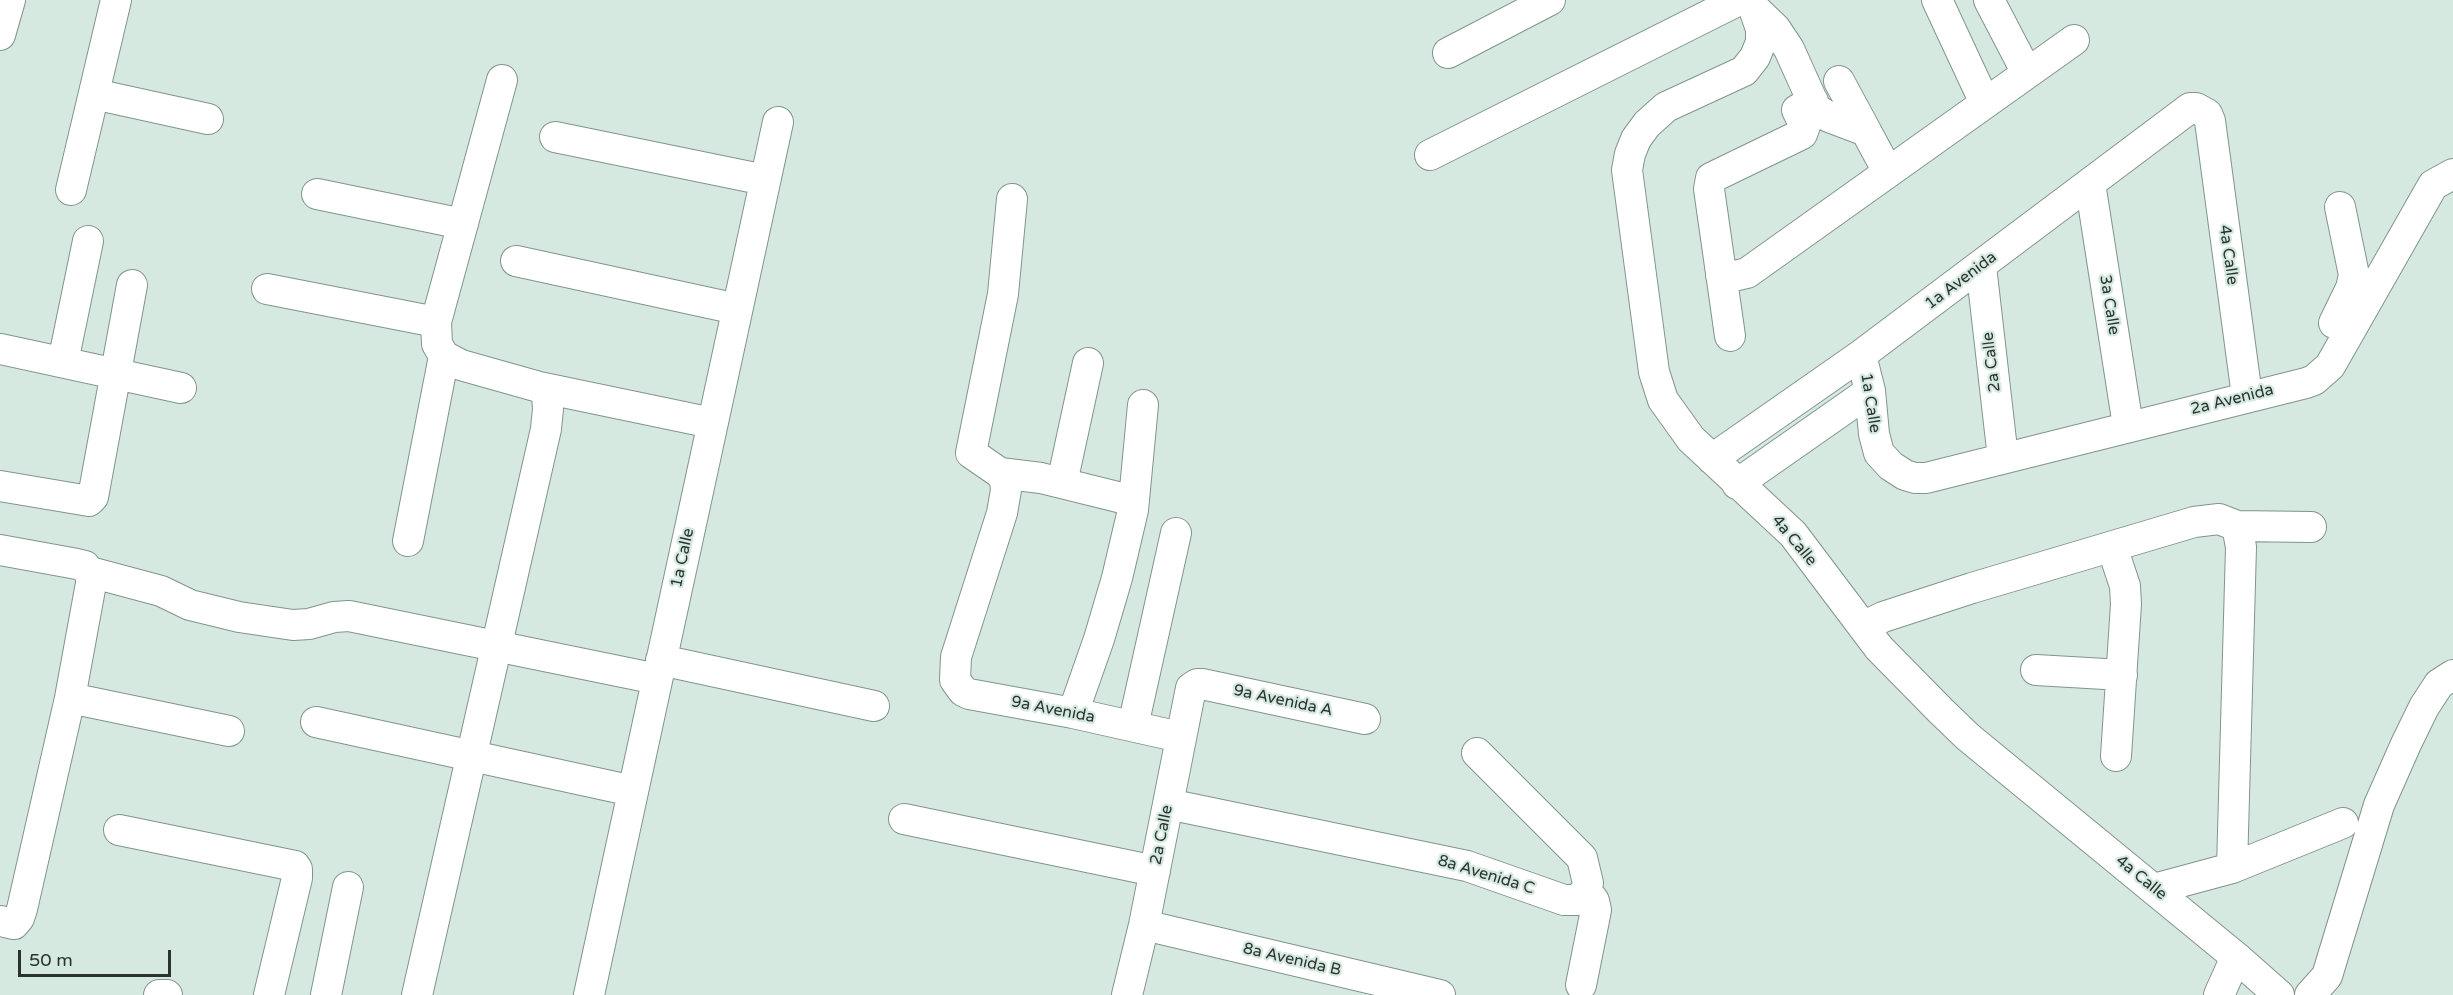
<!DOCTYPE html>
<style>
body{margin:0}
#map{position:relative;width:2453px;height:995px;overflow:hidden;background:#d5e9e1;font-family:"Varela Round",sans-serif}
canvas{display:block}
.scale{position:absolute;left:18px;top:950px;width:153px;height:27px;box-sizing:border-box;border:3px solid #2b3330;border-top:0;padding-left:8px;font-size:18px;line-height:21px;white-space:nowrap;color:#2b3330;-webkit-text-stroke:4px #d5e9e1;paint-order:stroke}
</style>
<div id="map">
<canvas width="2453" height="995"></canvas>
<div class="scale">50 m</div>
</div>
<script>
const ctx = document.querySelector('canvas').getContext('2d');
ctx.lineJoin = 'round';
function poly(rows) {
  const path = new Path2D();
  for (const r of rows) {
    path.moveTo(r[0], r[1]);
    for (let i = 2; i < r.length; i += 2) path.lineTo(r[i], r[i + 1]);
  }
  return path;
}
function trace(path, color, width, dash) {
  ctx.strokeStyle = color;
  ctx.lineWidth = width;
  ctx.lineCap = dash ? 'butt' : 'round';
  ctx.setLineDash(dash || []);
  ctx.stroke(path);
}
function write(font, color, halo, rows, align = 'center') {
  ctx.font = font + ' "Varela Round",sans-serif';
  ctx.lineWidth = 4.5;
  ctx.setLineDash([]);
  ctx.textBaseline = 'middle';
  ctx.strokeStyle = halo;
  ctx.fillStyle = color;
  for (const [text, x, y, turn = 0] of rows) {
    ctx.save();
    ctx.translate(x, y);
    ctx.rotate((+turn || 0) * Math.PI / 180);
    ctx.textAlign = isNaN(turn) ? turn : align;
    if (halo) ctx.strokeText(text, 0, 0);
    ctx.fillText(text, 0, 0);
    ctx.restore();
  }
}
const minor = poly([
 [1751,0,1761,29,1761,42,1755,57,1744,71,1666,107,1647,124,1636,139,1630,154,1627,170,1654,372,1663,400,1691,439,1793,534,1879,648,1941,711,1968,737,2236,957,2279,995],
 [1937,0,1985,103],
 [1989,0,2027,73],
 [1755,9,1775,28,1789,49,1816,109,1829,117,1866,131,1888,172],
 [0,35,10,0],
 [1448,53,1550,0],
 [1839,81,1866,131],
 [94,94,208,119],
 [555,137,765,180],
 [1430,155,1739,0],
 [2090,183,2128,426],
 [71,190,116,0],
 [317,194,463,224],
 [1012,199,1003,294,971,453,1000,473,1005,480,1006,490,1002,513,956,657,955,680,963,691,969,694,1073,713,1180,737],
 [516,261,737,309],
 [1981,266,2003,458],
 [1721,275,1734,276,1747,273,2074,40],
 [267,289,436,322],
 [2334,323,2351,288,2354,275,2340,207],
 [1730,336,1709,189,1711,178,1802,134,1805,126,1797,110,1813,101],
 [0,349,181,388],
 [1861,355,1870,391,1874,434,1879,453,1891,466,1905,475,1915,478,1926,478,2306,383,2314,380,2330,366,2433,185,2453,174],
 [63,362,88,241],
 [539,387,712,423],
 [1712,459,1861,355,2190,108,2196,108,2207,114,2210,121,2247,396],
 [1000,473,1041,478,1134,501],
 [1062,483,1088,363],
 [1737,484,1870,391],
 [0,486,89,501,93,497,132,285],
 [408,541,444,356],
 [2112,547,2125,586,2126,604,2116,756],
 [0,550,77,564,85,566,92,578,70,698,22,909,19,918,14,924,0,921],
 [90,572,161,591,190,605,239,617,293,625,309,624,334,617,349,616,657,679],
 [1863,627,1883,617,1972,588,2194,522,2219,519,2237,526,2311,527],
 [661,660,874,706],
 [2036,670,2122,675],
 [70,698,229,731],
 [1073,713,1099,639,1117,578,1133,510,1143,405],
 [316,722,633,791],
 [1133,726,1176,533],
 [1168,804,1467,866,1564,900,1578,900,1586,890,1588,883,1582,858,1477,753],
 [904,819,1155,871],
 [119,830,295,866,297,869,297,878,269,995],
 [2232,868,2241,547,2237,526],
 [2154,889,2232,868,2343,823],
 [1144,925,1440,995],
 [1581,985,1596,910,1594,901,1586,890],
 [159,995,167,995],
 [326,995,348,887],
 [417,995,546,429,548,409,547,394,539,387,461,365,444,356,437,344,436,322,502,80],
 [589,995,778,122],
 [1127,995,1144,925,1191,688,1197,684,1202,684,1365,719],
 [2219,995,2236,957],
 [2310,995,2327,976,2379,805,2406,744,2424,707,2439,684,2453,675]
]);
const streetNames = [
 ["4a Calle",2228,255,82],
 ["1a Avenida",1961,281,-37],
 ["3a Calle",2109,305,81],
 ["2a Calle",1992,362,-97],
 ["2a Avenida",2232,400,-14],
 ["1a Calle",1870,403,81],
 ["4a Calle",1794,541,50],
 ["1a Calle",683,558,-78],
 ["9a Avenida A",1283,701,12],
 ["9a Avenida",1053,710,11],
 ["2a Calle",1162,835,-79],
 ["8a Avenida C",1486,875,17],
 ["4a Calle",2141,878,39],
 ["8a Avenida B",1292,960,13]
];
trace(minor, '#82948d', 32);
trace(minor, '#fff', 30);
write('16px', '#2b3330', '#d5e9e1', streetNames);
</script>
